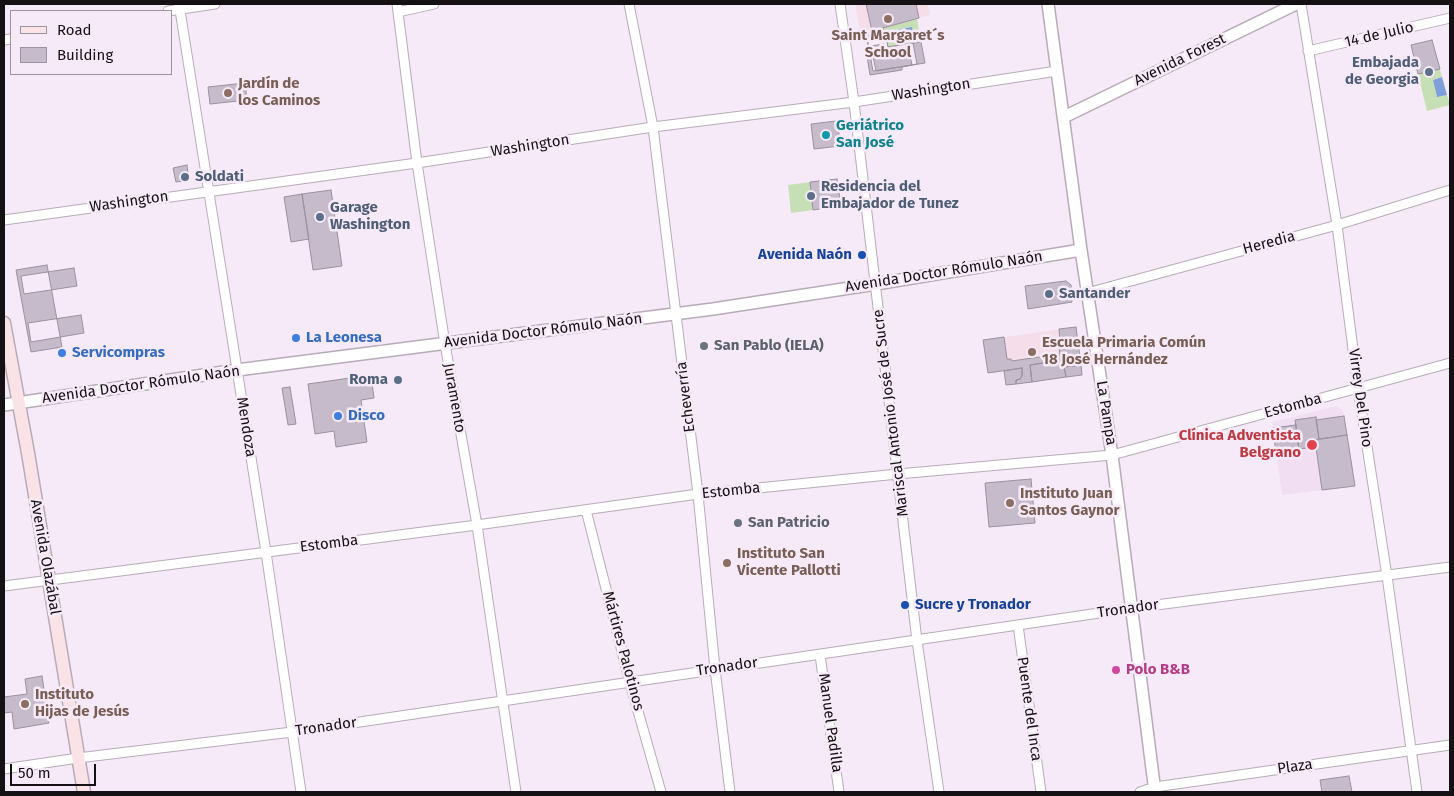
<!DOCTYPE html>
<meta charset="utf-8">
<style>
body{margin:0}
#map{position:relative;width:1454px;height:796px;overflow:hidden;background:#f7eaf8;font-family:"Fira Sans",sans-serif}
canvas{display:block}
.frame{position:absolute;inset:0;border:5px solid #141014;pointer-events:none}
.legend{position:absolute;left:10px;top:10px;width:162px;height:65px;box-sizing:border-box;background:#f7eaf8;border:1px solid #9c939d;margin:0;padding:6px 9px;list-style:none;font-size:15px;color:#141014}
.legend li{display:flex;align-items:center;gap:10px;height:25px}
.legend b{width:25px;border:1px solid #9c939d}
.scale{position:absolute;left:10px;top:764px;width:86px;height:22px;box-sizing:border-box;border:2px solid #141014;border-top:0;padding-left:6px;font-size:15px;line-height:18px;white-space:nowrap;color:#141014;-webkit-text-stroke:4px #f7eaf8;paint-order:stroke}
</style>
<div id="map">
<canvas width="1454" height="796"></canvas>
<div class="frame"></div>
<ul class="legend">
<li><b style="height:6px;background:#fae3e7"></b>Road</li>
<li><b style="height:14px;background:#c5bbca"></b>Building</li>
</ul>
<div class="scale">50 m</div>
</div>
<script>
const ctx = document.querySelector('canvas').getContext('2d');
ctx.lineJoin = 'round';
function paint(path, color) {
  ctx.fillStyle = color;
  ctx.fill(path, 'evenodd');
}
function poly(rows) {
  const path = new Path2D();
  for (const r of rows) {
    path.moveTo(r[0], r[1]);
    for (let i = 2; i < r.length; i += 2) path.lineTo(r[i], r[i + 1]);
  }
  return path;
}
function trace(path, color, width, dash) {
  ctx.strokeStyle = color;
  ctx.lineWidth = width;
  ctx.lineCap = dash ? 'butt' : 'round';
  ctx.setLineDash(dash || []);
  ctx.stroke(path);
}
function write(font, color, halo, rows, align = 'center') {
  ctx.font = font + ' "Fira Sans",sans-serif';
  ctx.lineWidth = 5;
  ctx.setLineDash([]);
  ctx.textBaseline = 'middle';
  ctx.strokeStyle = halo;
  ctx.fillStyle = color;
  for (const [text, x, y, turn = 0] of rows) {
    ctx.save();
    ctx.translate(x, y);
    ctx.rotate((+turn || 0) * Math.PI / 180);
    ctx.textAlign = isNaN(turn) ? turn : align;
    if (halo) ctx.strokeText(text, 0, 0);
    ctx.fillText(text, 0, 0);
    ctx.restore();
  }
}
const built = poly([
 [1337,406,1343,410,1355,486,1282,495,1272,422]
]);
const education = poly([
 [855,4,928,4,930,15,861,34],
 [1076,327,1082,375,1006,385,1004,371,988,373,983,340]
]);
const green = poly([
 [917,19,921,42,888,47,883,28],
 [912,27,914,34,891,38,890,31],
 [1440,69,1442,77,1433,80,1437,97,1447,95,1450,105,1427,111,1418,74],
 [810,182,813,210,791,213,788,185]
]);
const water = poly([
 [912,27,914,34,891,38,890,31],
 [1442,77,1447,95,1437,97,1433,80]
]);
const building = poly([
 [866,4,916,4,919,18,872,31,866,4],
 [883,28,886,36,888,47,921,42,925,63,873,71,866,33,883,28],
 [886,36,888,47,913,43,917,64,902,67,902,70,870,75,867,56,870,55,867,39,886,36],
 [1432,40,1440,69,1418,74,1411,45,1432,40],
 [884,44,885,51,908,47,912,65,876,71,871,46,884,44],
 [245,83,247,100,210,104,208,87,245,83],
 [836,121,838,123,840,146,814,149,811,124,836,121],
 [187,165,188,174,183,181,176,182,173,168,187,165],
 [837,179,841,206,813,210,810,182,837,179],
 [331,190,342,266,313,270,302,194,331,190],
 [302,194,309,239,291,242,284,197,302,194],
 [47,265,62,347,31,352,16,270,47,265],
 [74,268,77,286,24,294,21,276,74,268],
 [1066,281,1071,285,1072,302,1028,309,1025,286,1066,281],
 [81,315,84,333,31,342,28,323,81,315],
 [1076,327,1081,365,1064,367,1063,360,1030,365,1032,382,1016,384,1016,380,1020,379,1022,376,1022,368,988,373,983,340,1004,337,1007,359,1011,359,1012,361,1060,354,1058,339,1060,339,1059,329,1076,327],
 [1063,360,1066,377,1032,382,1030,365,1063,360],
 [1081,365,1082,375,1066,377,1064,367,1081,365],
 [1022,368,1022,376,1020,379,1016,380,1016,384,1006,385,1004,371,1022,368],
 [371,375,374,398,361,400,367,442,336,447,334,431,315,434,308,384,371,375],
 [290,387,296,424,288,425,282,388,290,387],
 [1344,416,1347,435,1319,439,1316,420,1344,416],
 [1316,417,1319,439,1315,440,1316,447,1299,449,1295,420,1316,417],
 [1296,425,1297,435,1274,438,1273,428,1296,425],
 [1297,435,1299,449,1276,452,1274,438,1297,435],
 [1347,435,1355,486,1322,490,1315,440,1347,435],
 [1031,479,1035,523,989,527,985,483,1031,479],
 [42,676,49,723,14,729,12,712,4,713,4,697,27,694,25,679,42,676],
 [1349,776,1352,792,1322,792,1320,780,1349,776]
]);
const minor = poly([
 [179,4,266,552,301,792],
 [397,4,417,163,445,344,477,525,516,792],
 [629,4,653,127,698,494,715,669,730,792],
 [840,4,854,102,917,641,939,792],
 [1301,4,1337,225,1358,388,1387,576,1417,792],
 [168,11,215,4],
 [398,12,434,4],
 [4,40,11,39],
 [1308,51,1450,18],
 [4,220,417,163,653,127,854,102,1057,71],
 [1087,293,1337,225,1450,190],
 [586,510,630,683,661,792],
 [4,586,477,525,698,494,898,474,1112,455,1450,363],
 [1018,625,1041,792],
 [820,655,839,792],
 [4,769,78,758,292,732,1133,608,1450,567],
 [1140,792,1155,787,1450,745]
]);
const tertiary = poly([
 [1048,4,1081,250,1112,455,1155,792],
 [1064,117,1296,4],
 [4,405,237,370,713,309,876,284,1081,250]
]);
const secondary = poly([
 [4,323,28,453,84,792]
]);
const markers = [
 [888,19,5,"#8d6e63"],
 [1429,72,5,"#5c6f8a"],
 [228,93,5,"#8d6e63"],
 [826,135,5,"#0f9aa8"],
 [185,177,5,"#5c6f8a"],
 [811,196,5,"#5c6f8a"],
 [320,217,5,"#5c6f8a"],
 [862,255,5,"#1a4fb4"],
 [1049,294,5,"#5c6f8a"],
 [296,338,5,"#3f7fe0"],
 [704,346,5,"#6b7280"],
 [1032,352,5,"#8d6e63"],
 [62,353,5,"#3f7fe0"],
 [398,380,5,"#5c6f8a"],
 [338,416,5,"#3f7fe0"],
 [1312,445,6,"#e0444e"],
 [1010,503,5,"#8d6e63"],
 [738,523,5,"#6b7280"],
 [727,563,5,"#8d6e63"],
 [905,605,5,"#1a4fb4"],
 [1116,670,5,"#d1479c"],
 [25,704,5,"#8d6e63"]
];
const streetNames = [
 ["14 de Julio",1379,35,-13],
 ["Avenida Forest",1180,60,-26],
 ["Washington",931,90,-9],
 ["Washington",530,146,-9],
 ["Washington",129,202,-8],
 ["Heredia",1269,243,-15],
 ["Avenida Doctor Rómulo Naón",944,272,-9],
 ["Avenida Doctor Rómulo Naón",543,331,-7],
 ["Avenida Doctor Rómulo Naón",141,385,-8],
 ["Echeverría",686,397,-97],
 ["Juramento",454,398,80],
 ["Virrey Del Pino",1360,398,82],
 ["Estomba",1293,406,-15],
 ["Mariscal Antonio José de Sucre",891,413,-97],
 ["La Pampa",1106,413,81],
 ["Mendoza",246,427,81],
 ["Estomba",731,491,-6],
 ["Estomba",329,544,-7],
 ["Avenida Olazábal",45,557,80],
 ["Tronador",1128,609,-8],
 ["Mártires Palotinos",623,651,75],
 ["Tronador",727,667,-8],
 ["Puente del Inca",1029,709,82],
 ["Manuel Padilla",830,723,82],
 ["Tronador",326,727,-8],
 ["Plaza",1295,767,-8]
];
const educationNames = [
 ["Saint Margaret´s",888,36,"center"],
 ["School",888,53,"center"],
 ["Jardín de",238,84],
 ["los Caminos",238,101],
 ["Escuela Primaria Común",1042,343],
 ["18 José Hernández",1042,360],
 ["Instituto Juan",1020,494],
 ["Santos Gaynor",1020,511],
 ["Instituto San",737,554],
 ["Vicente Pallotti",737,571],
 ["Instituto",35,695],
 ["Hijas de Jesús",35,712]
];
const serviceNames = [
 ["Embajada",1419,63,"right"],
 ["de Georgia",1419,80,"right"],
 ["Soldati",195,177],
 ["Residencia del",821,187],
 ["Embajador de Tunez",821,204],
 ["Garage",330,208],
 ["Washington",330,225],
 ["Santander",1059,294],
 ["Roma",388,380,"right"]
];
const cultureNames = [
 ["Geriátrico",836,126],
 ["San José",836,143]
];
const transitNames = [
 ["Avenida Naón",852,255],
 ["Sucre y Tronador",915,605,"left"]
];
const shopNames = [
 ["La Leonesa",306,338],
 ["Servicompras",72,353],
 ["Disco",348,416]
];
const worshipNames = [
 ["San Pablo (IELA)",714,346],
 ["San Patricio",748,523]
];
const healthNames = [
 ["Clínica Adventista",1301,436],
 ["Belgrano",1301,453]
];
const hotelNames = [
 ["Polo B&B",1126,670]
];
paint(built, '#f1def2');
paint(education, '#f5dde9');
paint(green, '#c7dfb5');
paint(water, '#7e9fd9');
paint(building, '#c5bbca');
trace(building, '#9a909e', 1);
trace(minor, '#b8abb8', 11);
trace(tertiary, '#b8abb8', 14);
trace(secondary, '#b8abb8', 15);
trace(minor, '#fff', 9);
trace(tertiary, '#fff', 11);
trace(secondary, '#fae3e7', 12);
for (const [x, y, r, color] of markers) {
  const dot = new Path2D();
  dot.arc(x, y, r, 0, 2 * Math.PI);
  ctx.fillStyle = color;
  ctx.fill(dot);
  trace(dot, '#f7eaf8', 2);
}
write('15px', '#141014', '#f7eaf8', streetNames);
write('bold 15px', '#785e54', '#f7eaf8', educationNames, 'left');
write('bold 15px', '#4e5e75', '#f7eaf8', serviceNames, 'left');
write('bold 15px', '#0d838f', '#f7eaf8', cultureNames, 'left');
write('bold 15px', '#164399', '#f7eaf8', transitNames, 'right');
write('bold 15px', '#366cbe', '#f7eaf8', shopNames, 'left');
write('bold 15px', '#5b616d', '#f7eaf8', worshipNames, 'left');
write('bold 15px', '#be3a42', '#f7eaf8', healthNames, 'right');
write('bold 15px', '#b23c85', '#f7eaf8', hotelNames, 'left');
</script>
